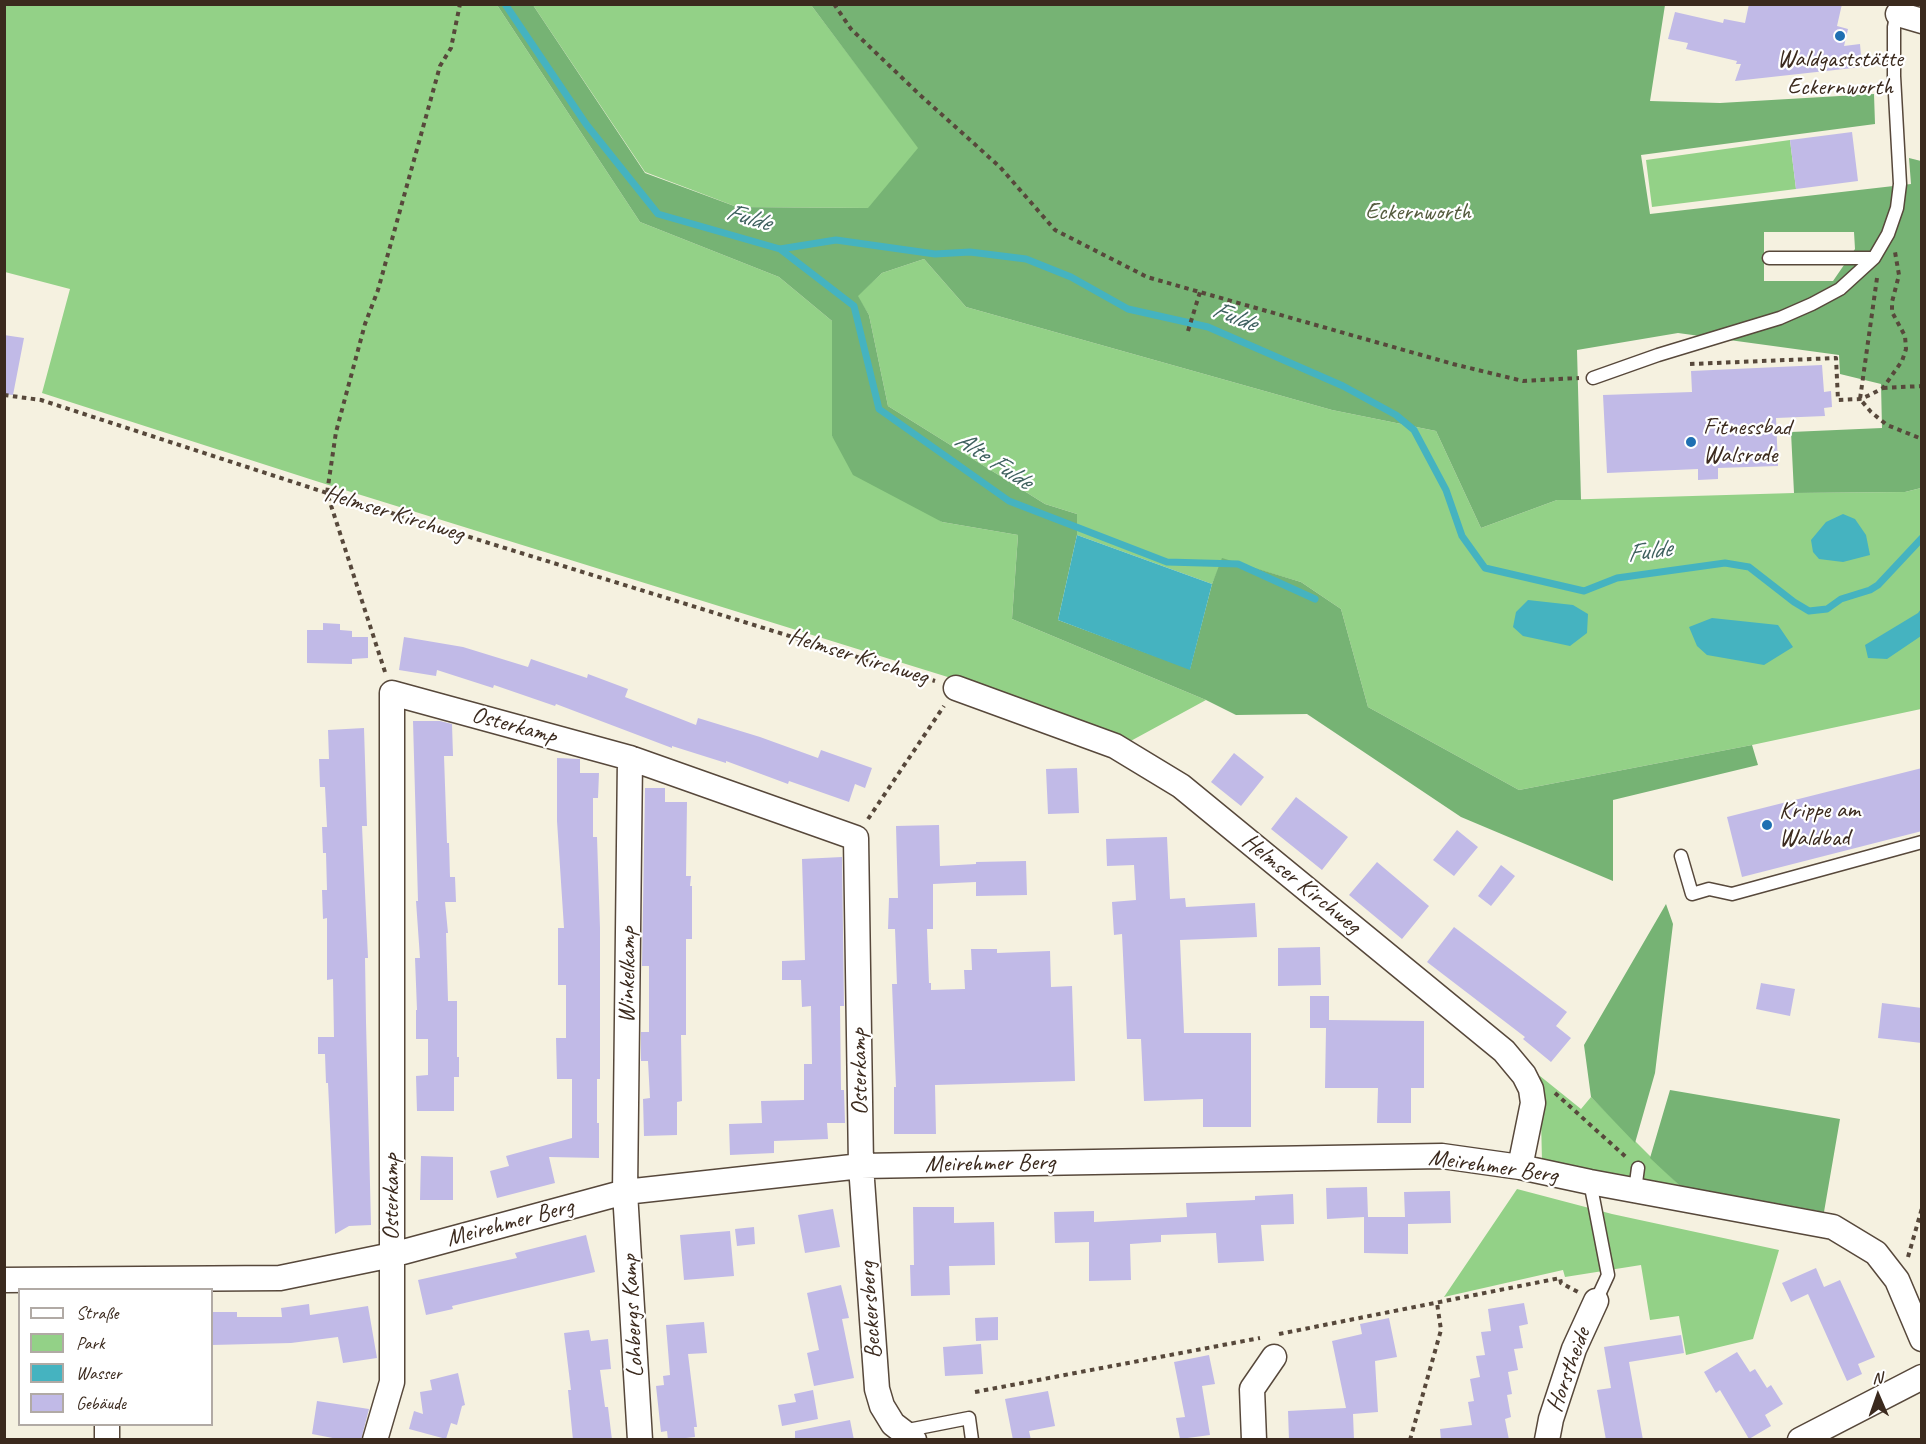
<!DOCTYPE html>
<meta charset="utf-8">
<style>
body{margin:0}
#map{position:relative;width:1926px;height:1444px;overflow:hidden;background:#f5f1e0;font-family:Caveat,sans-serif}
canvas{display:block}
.frame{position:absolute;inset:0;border:6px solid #3b2a1e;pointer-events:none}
.legend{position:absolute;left:18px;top:1288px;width:195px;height:138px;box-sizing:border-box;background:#fff;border:2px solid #b1aaa5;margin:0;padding:8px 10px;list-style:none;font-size:18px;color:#3b2a1e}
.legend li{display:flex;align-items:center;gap:12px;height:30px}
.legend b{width:30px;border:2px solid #b1aaa5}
.north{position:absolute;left:1848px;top:1366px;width:60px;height:60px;-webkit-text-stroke:4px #fff;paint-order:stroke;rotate:358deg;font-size:16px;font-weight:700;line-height:24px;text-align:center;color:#3b2a1e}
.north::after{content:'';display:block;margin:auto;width:21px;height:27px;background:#3b2a1e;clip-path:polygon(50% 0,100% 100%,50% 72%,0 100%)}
</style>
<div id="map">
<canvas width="1926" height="1444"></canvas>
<div class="frame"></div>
<ul class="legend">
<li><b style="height:8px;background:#fff"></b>Straße</li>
<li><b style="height:16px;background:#93d187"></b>Park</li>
<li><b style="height:16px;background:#45b3c0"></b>Wasser</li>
<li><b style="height:16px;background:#c1bae7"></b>Gebäude</li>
</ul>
<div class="north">N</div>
</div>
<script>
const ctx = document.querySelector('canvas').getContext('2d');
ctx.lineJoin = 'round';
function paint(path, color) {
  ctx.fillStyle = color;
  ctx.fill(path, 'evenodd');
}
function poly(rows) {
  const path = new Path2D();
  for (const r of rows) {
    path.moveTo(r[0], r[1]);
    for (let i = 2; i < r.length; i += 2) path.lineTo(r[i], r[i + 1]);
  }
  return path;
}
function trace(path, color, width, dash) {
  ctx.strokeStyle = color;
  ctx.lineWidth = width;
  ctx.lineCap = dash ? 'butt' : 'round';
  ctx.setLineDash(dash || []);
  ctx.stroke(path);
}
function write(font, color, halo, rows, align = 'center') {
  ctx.font = font + ' Caveat,sans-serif';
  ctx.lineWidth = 4.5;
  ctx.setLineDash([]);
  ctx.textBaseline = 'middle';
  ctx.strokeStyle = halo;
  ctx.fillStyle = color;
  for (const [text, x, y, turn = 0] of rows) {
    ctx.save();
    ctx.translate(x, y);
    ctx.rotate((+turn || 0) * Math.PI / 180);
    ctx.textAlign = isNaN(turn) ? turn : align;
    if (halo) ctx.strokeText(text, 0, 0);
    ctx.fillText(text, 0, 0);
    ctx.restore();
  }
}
const green = poly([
 [4,5,497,5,640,222,779,277,832,321,832,436,942,522,1018,535,1012,619,1206,700,1127,743,980,687,319,482,42,393,70,289,5,272],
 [533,5,811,5,919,148,869,208,737,207,645,172],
 [1790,140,1796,189,1652,207,1646,160],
 [924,259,966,307,1332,410,1436,431,1481,528,1557,500,1794,493,1905,492,1921,488,1921,709,1752,745,1519,790,1368,707,1341,609,1301,582,1223,559,1212,584,1077,535,1077,514,1045,504,888,406,869,315,857,296,882,273],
 [1540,1076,1581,1109,1591,1097,1680,1186,1542,1161],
 [1517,1189,1612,1214,1779,1250,1753,1339,1686,1355,1679,1316,1650,1320,1641,1265,1565,1277,1563,1270,1444,1297]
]);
const forest = poly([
 [497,5,533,5,645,173,737,207,868,208,918,148,811,5,1665,5,1650,101,1720,103,1874,94,1875,124,1641,155,1650,214,1911,184,1909,158,1921,161,1921,488,1905,492,1794,493,1791,432,1882,428,1881,384,1840,374,1839,355,1678,333,1577,350,1581,500,1557,500,1481,528,1436,431,1332,410,966,307,924,259,882,273,858,296,869,315,888,406,1045,504,1077,514,1077,535,1058,620,1190,669,1212,584,1222,558,1301,582,1341,609,1368,707,1519,790,1752,745,1758,765,1613,800,1613,881,1461,817,1307,714,1236,715,1206,700,1012,619,1018,535,942,522,853,475,832,436,832,321,779,277,640,222],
 [1764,232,1854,232,1855,249,1833,281,1764,281],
 [1666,904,1673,924,1655,1073,1635,1143,1591,1097,1584,1045],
 [1670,1090,1840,1119,1824,1212,1680,1186,1650,1158]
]);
const water = poly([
 [1843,514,1855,519,1866,535,1870,555,1843,562,1819,559,1813,552,1811,540,1826,522],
 [1077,535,1212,584,1190,670,1058,620],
 [1528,600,1573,605,1588,614,1587,633,1570,646,1523,636,1513,627,1516,612],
 [1921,609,1921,636,1887,659,1868,658,1865,645,1918,613],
 [1712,618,1778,625,1793,647,1764,665,1707,655,1697,646,1689,627]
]);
const stream = poly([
 [505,4,586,124,658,214,780,249,836,240,935,254,970,252,1026,259,1071,277,1128,309,1208,327,1343,386,1396,415,1414,430,1446,490,1462,536,1485,568,1584,591,1617,578,1725,563,1749,567,1794,602,1809,611,1827,609,1841,599,1870,590,1878,585,1922,538],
 [780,249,854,306,879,409,1009,501,1167,562,1238,564,1315,599]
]);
const building = poly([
 [1749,4,1842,4,1837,26,1848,29,1844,46,1860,44,1862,67,1735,81,1741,64,1736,64,1737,61,1686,49,1688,43,1668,39,1675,12,1723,23,1724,19,1745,23],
 [1852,132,1858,181,1796,189,1790,140],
 [4,335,24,338,13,395,4,394],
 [1822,365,1824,392,1831,391,1832,407,1824,408,1825,416,1776,418,1778,466,1718,468,1718,479,1698,480,1698,469,1607,473,1603,395,1692,392,1691,371],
 [323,623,340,624,340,630,352,631,352,637,368,637,368,658,352,659,352,664,307,663,307,630,323,630],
 [404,637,463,647,528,667,531,659,587,678,588,674,628,689,625,697,696,725,698,718,760,737,818,758,821,750,872,768,865,788,855,784,849,802,789,781,788,784,726,761,726,763,672,746,672,748,556,704,555,706,494,685,493,688,437,670,436,676,399,670],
 [413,721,440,721,452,724,453,756,444,756,447,843,449,843,450,877,455,877,456,902,445,902,448,933,446,933,448,1001,457,1001,457,1057,459,1057,459,1077,454,1077,454,1111,417,1111,416,1076,428,1075,428,1039,416,1039,416,1010,417,1010,415,958,420,958,416,901,418,901],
 [364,728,367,826,362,826,368,958,365,958,366,1022,371,1225,349,1226,335,1234,328,1083,326,1083,325,1054,318,1054,318,1037,334,1037,333,979,327,980,327,918,323,919,322,890,327,890,326,853,323,853,322,827,327,827,325,787,320,787,319,759,329,759,328,730],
 [1234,753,1264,777,1241,806,1211,782],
 [557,758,580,759,580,773,599,773,598,798,593,798,593,837,597,837,600,928,600,1079,597,1079,597,1123,599,1123,599,1158,549,1157,555,1183,497,1198,490,1171,509,1166,506,1156,572,1138,572,1079,557,1079,556,1038,566,1038,566,985,558,985,558,928,564,928,557,821],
 [1077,768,1079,813,1048,814,1046,769],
 [1922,768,1922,831,1742,877,1727,817],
 [645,788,665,788,665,802,687,802,686,876,691,876,690,886,692,886,692,939,686,939,686,1035,681,1035,682,1101,677,1102,677,1135,644,1136,643,1099,650,1098,648,1061,641,1061,641,1032,649,1032,649,966,642,966],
 [1296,797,1348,837,1322,870,1271,829],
 [939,825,940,866,976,864,976,862,1026,861,1027,895,976,896,976,882,933,884,933,929,927,929,929,983,931,983,931,990,965,989,964,970,972,970,971,949,997,949,997,953,1050,951,1051,987,1072,986,1075,1081,935,1085,936,1134,894,1134,894,1087,896,1087,892,984,897,984,895,929,888,929,889,898,898,898,896,826],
 [1457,830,1478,847,1454,876,1433,860],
 [1167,837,1170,899,1185,898,1186,907,1255,903,1257,937,1180,940,1184,1033,1251,1033,1251,1127,1203,1127,1203,1099,1144,1101,1141,1039,1127,1039,1122,934,1114,935,1112,902,1136,900,1134,865,1107,866,1106,839],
 [842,857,844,1006,840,1006,841,1090,844,1090,845,1123,827,1123,828,1139,774,1141,774,1153,730,1155,729,1124,762,1123,761,1101,804,1100,804,1064,812,1064,811,1006,802,1007,801,980,782,980,782,961,805,960,802,859],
 [1377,862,1429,906,1402,939,1349,895],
 [1501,865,1515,876,1491,906,1478,896],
 [1454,927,1567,1012,1556,1026,1571,1038,1551,1062,1523,1039,1525,1037,1427,962],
 [1320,947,1321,985,1278,986,1278,948],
 [1761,983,1795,989,1790,1016,1756,1009],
 [1310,996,1329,996,1329,1020,1424,1021,1424,1088,1411,1088,1411,1123,1377,1123,1378,1088,1325,1088,1326,1028,1310,1028],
 [1882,1003,1922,1008,1922,1043,1878,1038],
 [421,1156,453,1157,453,1200,420,1200],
 [1367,1187,1368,1217,1405,1217,1404,1192,1450,1191,1451,1223,1408,1224,1408,1254,1364,1253,1364,1217,1327,1219,1326,1188],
 [1293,1194,1294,1224,1261,1225,1264,1261,1218,1263,1216,1233,1161,1235,1161,1242,1130,1244,1131,1280,1089,1281,1089,1242,1055,1243,1054,1212,1094,1211,1094,1222,1187,1217,1186,1203,1255,1200,1255,1196],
 [913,1207,954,1207,954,1223,994,1222,995,1265,949,1266,950,1295,911,1296,910,1265,914,1265],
 [833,1209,840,1247,805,1253,798,1215],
 [754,1227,755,1244,737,1246,735,1229],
 [730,1231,734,1276,684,1280,680,1235],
 [586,1235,595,1272,452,1306,453,1309,426,1315,418,1280,517,1258,515,1253],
 [1816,1268,1824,1287,1840,1280,1875,1357,1858,1364,1862,1374,1847,1381,1808,1294,1791,1302,1782,1283],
 [841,1285,849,1318,842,1319,854,1378,814,1386,807,1353,819,1350,807,1293],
 [1524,1303,1528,1324,1519,1326,1523,1348,1514,1349,1518,1370,1508,1372,1512,1394,1507,1395,1511,1417,1505,1419,1509,1440,1441,1440,1440,1429,1472,1425,1468,1402,1474,1401,1470,1379,1480,1377,1476,1356,1485,1355,1481,1332,1491,1331,1488,1309],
 [309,1304,310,1315,368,1306,377,1358,343,1363,338,1337,291,1343,212,1345,212,1312,237,1312,237,1317,282,1317,281,1308],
 [998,1317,998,1340,976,1341,975,1318],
 [1389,1318,1397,1357,1375,1361,1378,1412,1353,1414,1354,1440,1289,1440,1288,1411,1346,1408,1332,1341,1362,1334,1360,1324],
 [704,1322,707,1353,688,1354,697,1427,694,1427,695,1437,668,1440,667,1431,661,1432,656,1386,664,1385,663,1376,670,1375,666,1325],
 [589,1330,591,1341,608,1339,611,1369,600,1370,605,1407,608,1407,612,1440,573,1440,568,1390,571,1390,564,1333],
 [1681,1335,1684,1353,1629,1362,1643,1440,1606,1440,1597,1390,1611,1388,1604,1347],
 [981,1344,983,1374,945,1376,943,1347],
 [1737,1352,1750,1372,1755,1369,1767,1388,1771,1385,1783,1404,1765,1415,1771,1426,1749,1439,1720,1390,1716,1393,1704,1372],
 [1209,1355,1215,1384,1202,1386,1210,1435,1180,1439,1176,1418,1185,1417,1174,1362],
 [458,1373,465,1405,462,1406,457,1425,451,1423,446,1439,409,1429,414,1411,423,1414,420,1392,432,1390,430,1380],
 [813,1390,818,1419,782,1426,778,1405,796,1402,794,1394],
 [1048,1391,1055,1426,1029,1431,1031,1440,1013,1440,1005,1399],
 [317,1401,369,1409,361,1440,343,1440,312,1434],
 [850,1420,854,1440,795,1440,795,1431]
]);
const path = poly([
 [834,4,851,29,920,95,1000,167,1055,230,1147,277,1453,364,1523,381,1579,378],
 [1877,278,1860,399,1871,412,1887,425,1922,439],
 [1188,331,1200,292],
 [1690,364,1836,358,1838,400,1860,399,1870,395,1883,388,1902,361,1906,349,1905,336,1892,312,1892,302,1899,275,1895,252],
 [1883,388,1922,386],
 [4,395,41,400,327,493,935,681],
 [385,672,327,493,336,432,365,324,378,290,440,66,451,48,460,4],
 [868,819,944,706],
 [1555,1093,1627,1158],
 [1908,1257,1922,1208],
 [1279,1334,1560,1278,1561,1283,1578,1292],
 [975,1392,1260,1338],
 [1410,1440,1441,1330,1437,1303]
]);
const service = poly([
 [1769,258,1874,258],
 [1593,378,1658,355,1780,318,1812,304,1840,289,1874,258,1888,234,1897,208,1900,184,1894,76,1894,27,1897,11],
 [1681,856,1692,894,1709,889,1732,894,1922,842],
 [1590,1182,1608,1275,1596,1301],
 [1635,1190,1638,1168],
 [903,1431,969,1418,972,1440]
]);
const minor = poly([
 [1898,14,1922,21],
 [956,688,1115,746,1181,786,1504,1051,1524,1075,1531,1089,1533,1103,1520,1167],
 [630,758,625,1192,640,1440],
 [4,1280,280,1278,392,1255,625,1192,861,1166,1442,1156,1520,1167,1590,1182,1833,1227,1876,1253,1897,1280,1922,1339],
 [107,1440,107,1424],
 [375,1440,392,1382,392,693,630,758,856,838,861,1166,877,1389,882,1406,893,1424,914,1440],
 [1254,1440,1252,1389,1274,1357],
 [1547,1440,1551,1419,1574,1349,1596,1301],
 [1800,1440,1922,1377]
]);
const markers = [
 [1840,36,6,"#1f6fb2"],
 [1691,442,6,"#1f6fb2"],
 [1767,825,6,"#1f6fb2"]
];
const poiNames = [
 ["Waldgaststätte",1840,60,"center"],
 ["Eckernworth",1840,88,"center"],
 ["Fitnessbad",1703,428],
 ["Walsrode",1703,456],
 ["Krippe am",1779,811],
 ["Waldbad",1779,839]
];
const parkNames = [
 ["Eckernworth",1418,213]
];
const streetNames = [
 ["Helmser Kirchweg",394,514,17],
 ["Helmser Kirchweg",858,657,17],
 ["Osterkamp",514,726,15],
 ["Helmser Kirchweg",1301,884,39],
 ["Winkelkamp",628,975,-89],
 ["Osterkamp",860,1072,-91],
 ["Meirehmer Berg",990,1164,-1],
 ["Meirehmer Berg",1493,1167,8],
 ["Osterkamp",392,1197,-90],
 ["Meirehmer Berg",510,1223,-15],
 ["Beckersberg",871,1310,-94],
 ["Lohbergs Kamp",633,1316,-93],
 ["Horstheide",1569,1370,-70]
];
const waterNames = [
 ["Fulde",748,218,16],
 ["Fulde",1234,317,21],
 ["Alte Fulde",993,461,33],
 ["Fulde",1649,552,-8]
];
paint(green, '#93d187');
paint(forest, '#76b374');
paint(water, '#45b3c0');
trace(stream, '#45b3c0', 7);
paint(building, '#c1bae7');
trace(service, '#57483b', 15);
trace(minor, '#57483b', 27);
trace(path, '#57483b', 4, [4.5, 4.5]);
trace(service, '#fff', 12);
trace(minor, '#fff', 24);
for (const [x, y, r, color] of markers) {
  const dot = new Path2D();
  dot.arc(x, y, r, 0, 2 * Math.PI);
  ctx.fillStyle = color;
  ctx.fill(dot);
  trace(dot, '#fff', 2);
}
write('24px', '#3b2a1e', '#fff', poiNames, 'left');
write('24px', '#555c3e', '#fff', parkNames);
write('24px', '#3b2a1e', '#fff', streetNames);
write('italic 26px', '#3f615f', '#fff', waterNames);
</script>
